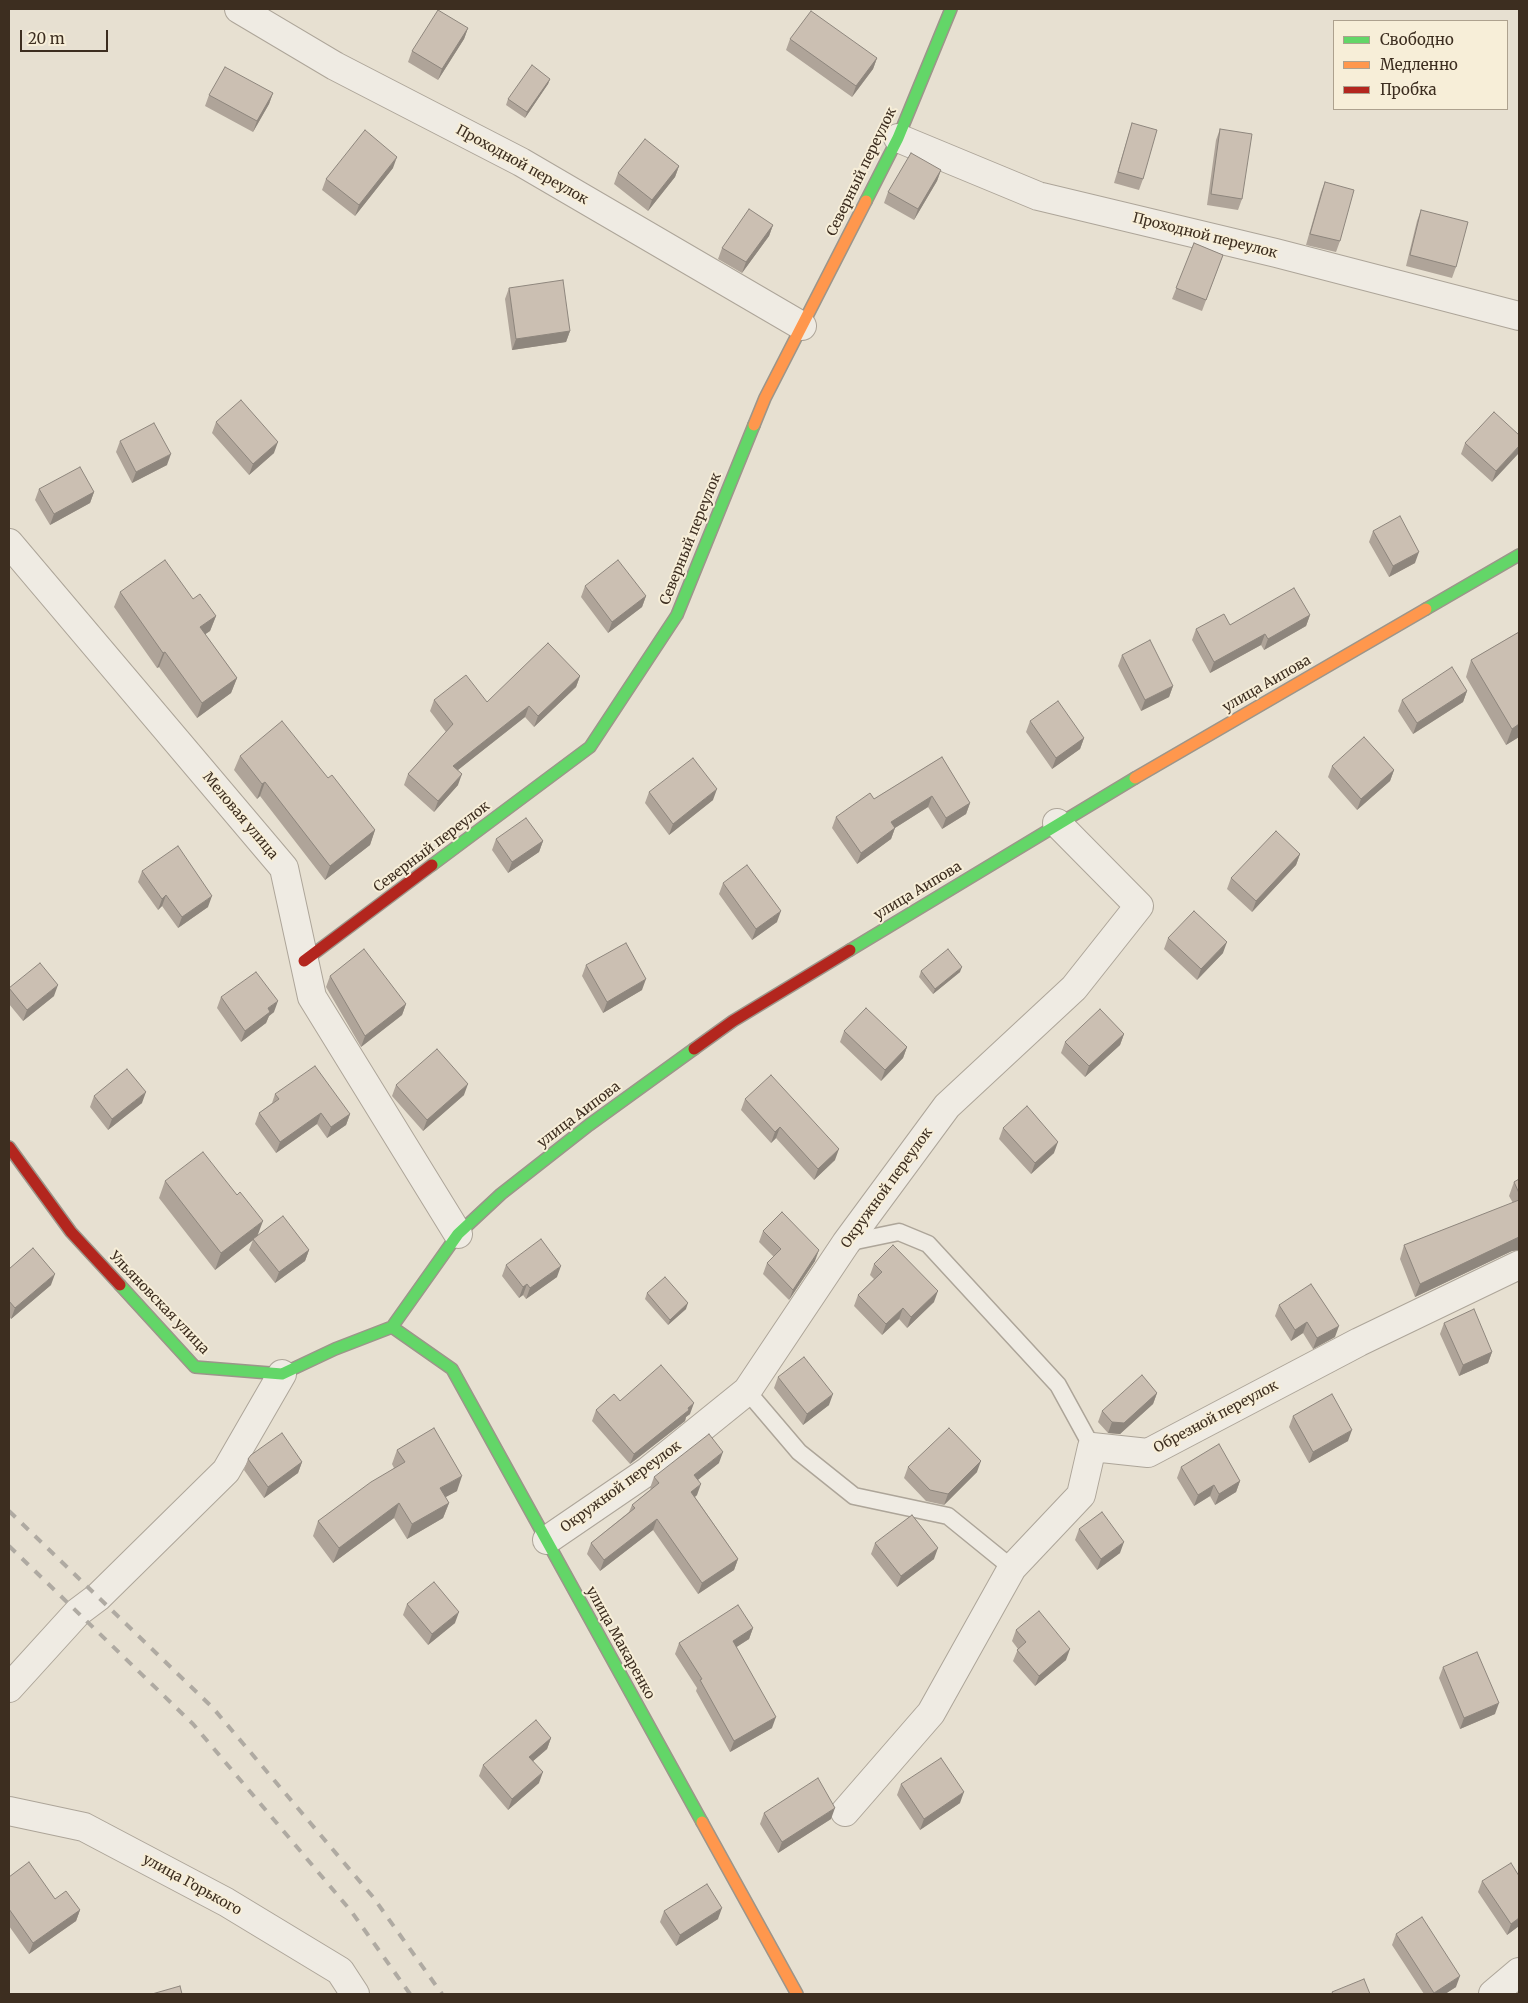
<!DOCTYPE html>
<meta charset="utf-8">
<style>
body{margin:0}
#map{position:relative;width:1528px;height:2003px;overflow:hidden;background:#e7e0d1;font-family:Merriweather,serif}
canvas{display:block}
.frame{position:absolute;inset:0;border:10px solid #3d2e20;pointer-events:none}
.legend{position:absolute;left:1333px;top:20px;width:175px;height:90px;box-sizing:border-box;background:#f7eed8;border:1px solid #ada18e;margin:0;padding:6px 9px;list-style:none;font-size:15px;color:#3d2e20}
.legend li{display:flex;align-items:center;gap:10px;height:25px}
.legend b{width:25px;border:1px solid #ada18e}
.scale{position:absolute;left:20px;top:30px;width:88px;height:22px;box-sizing:border-box;border:2px solid #3d2e20;border-top:0;padding-left:6px;font-size:15px;line-height:18px;white-space:nowrap;color:#3d2e20;-webkit-text-stroke:4px #f7eed8;paint-order:stroke}
</style>
<div id="map">
<canvas width="1528" height="2003"></canvas>
<div class="frame"></div>
<ul class="legend">
<li><b style="height:6px;background:#63d668"></b>Свободно</li>
<li><b style="height:6px;background:#ff974d"></b>Медленно</li>
<li><b style="height:6px;background:#b3261e"></b>Пробка</li>
</ul>
<div class="scale">20 m</div>
</div>
<script>
const ctx = document.querySelector('canvas').getContext('2d');
ctx.lineJoin = 'round';
function poly(rows) {
  const path = new Path2D();
  for (const r of rows) {
    path.moveTo(r[0], r[1]);
    for (let i = 2; i < r.length; i += 2) path.lineTo(r[i], r[i + 1]);
  }
  return path;
}
function trace(path, color, width, dash) {
  ctx.strokeStyle = color;
  ctx.lineWidth = width;
  ctx.lineCap = dash ? 'butt' : 'round';
  ctx.setLineDash(dash || []);
  ctx.stroke(path);
}
function paint(path, color) {
  ctx.fillStyle = color;
  ctx.fill(path, 'evenodd');
}
function write(font, color, halo, rows, align = 'center') {
  ctx.font = font + ' Merriweather,serif';
  ctx.lineWidth = 4;
  ctx.setLineDash([]);
  ctx.textBaseline = 'middle';
  ctx.strokeStyle = halo;
  ctx.fillStyle = color;
  for (const [text, x, y, turn = 0] of rows) {
    ctx.save();
    ctx.translate(x, y);
    ctx.rotate((+turn || 0) * Math.PI / 180);
    ctx.textAlign = isNaN(turn) ? turn : align;
    if (halo) ctx.strokeText(text, 0, 0);
    ctx.fillText(text, 0, 0);
    ctx.restore();
  }
}
const lane = poly([
 [846,1243,899,1232,928,1244,1058,1385,1092,1447],
 [747,1391,799,1452,854,1496,948,1516,1012,1568]
]);
const street = poly([
 [239,9,335,66,521,162,802,326],
 [898,138,1038,196,1276,253,1519,316],
 [9,543,284,868,312,997,458,1234],
 [547,1540,648,1471,747,1391,846,1243,947,1106,1074,988,1139,906,1057,823],
 [9,1688,78,1612,98,1597,226,1471,282,1374],
 [9,1811,84,1827,226,1902,340,1971,355,1994],
 [845,1812,931,1713,1012,1568,1081,1495,1092,1447,1148,1453,1359,1342,1519,1265],
 [1493,1994,1519,1972]
]);
const fast = poly([
 [866,201,898,138,951,9],
 [1426,609,1519,555],
 [432,865,590,747,677,615,754,425],
 [850,950,1135,778],
 [120,1285,195,1367,282,1374,335,1349,392,1327],
 [392,1327,458,1234,501,1194,589,1125,694,1049],
 [392,1327,452,1369,702,1822]
]);
const slow = poly([
 [754,425,765,398,866,201],
 [1135,778,1426,609],
 [702,1822,797,1994]
]);
const jam = poly([
 [304,961,432,865],
 [694,1049,733,1021,850,950],
 [9,1147,71,1232,120,1285]
]);
const rail = poly([
 [9,1511,213,1708,373,1897,442,1994],
 [9,1546,193,1724,351,1911,410,1994]
]);
const wall = poly([
 [468,28,464,39,438,80,408,62,412,51],
 [790,39,877,58,873,69,852,97,786,50],
 [550,79,548,84,525,118,506,105,508,99],
 [273,93,269,104,253,132,205,106,209,95],
 [1132,123,1143,179,1139,190,1114,183],
 [1220,129,1242,199,1238,210,1207,205,1216,140],
 [679,166,675,177,648,211,614,184,618,173],
 [393,168,355,216,322,190,326,179],
 [941,170,937,181,914,220,884,203,888,192],
 [1325,182,1340,241,1336,252,1306,245,1321,192],
 [1421,210,1456,267,1452,278,1406,266,1417,221],
 [773,225,769,236,742,273,718,259,722,248],
 [1194,243,1223,255,1202,311,1172,299],
 [509,288,570,331,566,342,512,350,505,299],
 [216,422,274,453,249,475,212,433],
 [1519,435,1492,482,1461,454,1465,443],
 [120,441,167,465,132,483,116,452],
 [39,489,94,492,90,503,50,525,35,500],
 [1373,531,1415,563,1389,577,1369,542],
 [585,586,646,596,642,607,608,633,581,597],
 [120,592,193,599,216,616,210,631,205,634,237,678,231,693,197,718,159,667,157,668,114,607],
 [1310,615,1306,626,1264,650,1261,645,1210,673,1192,640,1196,629],
 [1519,632,1519,737,1506,745,1466,677,1471,660],
 [1122,655,1173,686,1169,697,1141,711,1118,666],
 [580,676,576,687,534,727,525,717,458,770,458,785,434,812,404,785,408,774,446,732,430,711,434,700,487,702],
 [1467,691,1463,702,1413,734,1398,711,1402,700],
 [1030,721,1084,738,1080,749,1052,769,1026,732],
 [240,756,328,778,375,830,370,845,325,880,260,796,257,799,234,770],
 [942,757,970,803,966,814,942,829,928,807,895,828,891,839,857,864,832,828,836,817,874,799],
 [1332,766,1394,770,1390,781,1357,810,1328,777],
 [649,792,713,800,669,835,645,803],
 [496,839,543,841,539,852,508,873,492,850],
 [1300,854,1296,865,1252,912,1227,889,1231,878],
 [142,871,208,907,178,928,162,906,158,910,138,882],
 [723,883,777,922,752,940,719,894],
 [1168,938,1223,953,1197,980,1164,949],
 [586,965,642,990,603,1013,582,976],
 [921,971,960,972,933,994,919,977],
 [330,976,406,1004,402,1015,361,1047,326,987],
 [9,988,54,996,23,1021,9,1004],
 [221,997,274,1012,269,1016,266,1023,241,1042,217,1008],
 [844,1031,907,1047,903,1058,881,1081,840,1042],
 [1124,1034,1120,1045,1085,1077,1061,1053,1065,1042],
 [396,1085,464,1095,423,1131,392,1096],
 [275,1094,350,1114,346,1125,327,1138,317,1124,276,1153,255,1124,259,1113,272,1103],
 [94,1096,142,1103,108,1130,90,1107],
 [745,1099,835,1160,814,1180,776,1138,771,1143,741,1110],
 [1003,1128,1054,1153,1031,1174,999,1139],
 [1519,1179,1519,1250,1512,1251,1415,1297,1400,1259,1404,1245,1513,1203,1509,1196,1514,1182],
 [165,1181,257,1236,309,1250,305,1261,275,1283,249,1250,253,1240,215,1270,159,1198],
 [763,1231,815,1261,789,1300,763,1274,767,1263,774,1257,759,1242],
 [874,1264,934,1302,907,1328,899,1319,882,1335,854,1306,858,1295,874,1279,870,1275],
 [506,1265,557,1277,526,1299,523,1295,519,1298,502,1276],
 [9,1269,51,1285,11,1319,9,1316],
 [647,1293,686,1309,668,1325,645,1299],
 [1279,1305,1335,1337,1313,1349,1303,1333,1291,1341,1275,1316],
 [1444,1323,1492,1352,1488,1363,1459,1376,1440,1334],
 [778,1377,829,1405,803,1425,774,1388],
 [1157,1393,1153,1404,1120,1434,1108,1433,1098,1422,1102,1411],
 [620,1401,690,1414,686,1417,685,1421,630,1464,592,1421,596,1410],
 [1293,1416,1348,1441,1309,1463,1289,1427],
 [397,1450,457,1491,445,1497,449,1503,443,1518,407,1539,394,1518,333,1563,313,1536,318,1521,394,1468,392,1464],
 [248,1459,302,1462,298,1473,264,1498,244,1470],
 [719,1463,698,1480,697,1495,695,1497,738,1559,734,1570,698,1594,653,1530,600,1571,587,1554,591,1543,629,1512,632,1505,651,1489,650,1488,654,1477],
 [908,1467,977,1472,944,1505,926,1501,904,1478],
 [1181,1467,1240,1481,1236,1492,1215,1505,1210,1496,1194,1506,1177,1478],
 [1079,1529,1120,1553,1097,1570,1075,1540],
 [875,1543,934,1559,897,1587,871,1554],
 [407,1604,455,1623,428,1645,403,1615],
 [753,1628,749,1639,736,1647,772,1728,730,1752,696,1691,697,1688,675,1654,679,1643],
 [1016,1630,1066,1660,1035,1686,1013,1661,1018,1649,1012,1641],
 [1443,1667,1495,1714,1460,1729,1439,1678],
 [551,1738,547,1749,533,1761,539,1783,508,1810,479,1776,483,1765],
 [901,1784,960,1803,920,1830,897,1795],
 [764,1813,831,1819,778,1853,760,1824],
 [9,1877,55,1899,80,1910,76,1921,29,1954,9,1926],
 [1482,1881,1519,1926,1507,1935,1478,1892],
 [664,1911,718,1919,676,1946,660,1922],
 [1396,1934,1456,1987,1445,1994,1424,1994,1392,1945]
]);
const shadedWall = poly([
 [468,28,464,39,438,80,442,69],
 [877,58,873,69,852,97,856,86],
 [550,79,548,84,525,118,527,112],
 [273,93,269,104,253,132,257,121],
 [397,157,393,168,355,216,359,205],
 [679,166,675,177,648,211,652,200],
 [941,170,937,181,914,220,918,209],
 [773,225,769,236,742,273,746,262],
 [570,331,566,342,512,350,516,339],
 [278,442,274,453,249,475,253,464],
 [1519,446,1519,453,1492,482,1496,471],
 [171,454,167,465,132,483,136,472],
 [94,492,90,503,50,525,54,514],
 [1419,552,1415,563,1389,577,1393,566],
 [646,596,642,607,608,633,612,622],
 [1310,615,1306,626,1264,650,1268,639],
 [216,616,210,631,194,642,200,627],
 [1265,634,1261,645,1210,673,1214,662],
 [165,652,159,667,157,668,163,653],
 [580,676,576,687,534,727,538,716],
 [237,678,231,693,197,718,202,703],
 [1173,686,1169,697,1141,711,1145,700],
 [1467,691,1463,702,1413,734,1417,723],
 [529,706,525,717,449,777,453,766],
 [1519,724,1519,737,1506,745,1512,729],
 [1084,738,1080,749,1052,769,1056,758],
 [1394,770,1390,781,1357,810,1361,799],
 [462,774,458,785,434,812,438,801],
 [265,782,260,796,257,799,262,784],
 [717,789,713,800,669,835,673,824],
 [932,796,928,807,887,833,891,822],
 [970,803,966,814,942,829,946,818],
 [895,828,891,839,857,864,861,853],
 [375,830,370,845,325,880,330,866],
 [543,841,539,852,508,873,512,862],
 [1300,854,1296,865,1252,912,1256,901],
 [166,895,162,906,158,910,162,899],
 [212,896,208,907,178,928,182,917],
 [781,911,777,922,752,940,756,929],
 [1227,942,1223,953,1197,980,1201,969],
 [962,967,960,972,933,994,935,989],
 [646,979,642,990,603,1013,607,1002],
 [58,985,54,996,23,1021,27,1010],
 [278,1001,274,1012,269,1016,266,1023,241,1042,245,1031,268,1008],
 [406,1004,402,1015,361,1047,365,1036],
 [1124,1034,1120,1045,1085,1077,1089,1066],
 [907,1047,903,1058,881,1081,885,1070],
 [468,1084,464,1095,423,1131,427,1120],
 [146,1092,142,1103,108,1130,112,1119],
 [321,1113,317,1124,276,1153,280,1142],
 [350,1114,346,1125,327,1138,331,1127],
 [780,1127,776,1138,771,1143,775,1132],
 [1058,1142,1054,1153,1031,1174,1035,1163],
 [839,1149,835,1160,814,1180,818,1169],
 [263,1221,257,1237,215,1270,221,1253],
 [1517,1237,1519,1237,1519,1250,1512,1251,1415,1297,1420,1284],
 [309,1250,305,1261,275,1283,279,1272],
 [819,1250,815,1261,789,1300,793,1290],
 [561,1266,557,1277,526,1299,530,1288],
 [55,1274,51,1285,11,1319,15,1308],
 [527,1284,523,1295,519,1298,523,1287],
 [938,1291,934,1302,907,1328,911,1317],
 [688,1303,686,1309,668,1325,670,1320],
 [903,1308,899,1319,882,1335,886,1324],
 [1307,1322,1303,1333,1291,1341,1295,1330],
 [1339,1326,1335,1337,1313,1349,1317,1338],
 [1492,1352,1488,1363,1459,1376,1463,1365],
 [1157,1393,1153,1404,1120,1434,1108,1433,1112,1422],
 [833,1394,829,1405,803,1425,807,1414],
 [694,1403,690,1414,686,1417,685,1421,630,1464,634,1454],
 [1352,1430,1348,1441,1309,1463,1313,1452],
 [723,1452,719,1463,690,1486,694,1475],
 [981,1461,977,1472,944,1505,948,1494],
 [302,1462,298,1473,264,1498,268,1487],
 [462,1476,457,1491,435,1503,440,1488],
 [1240,1481,1236,1492,1215,1505,1219,1494],
 [701,1484,697,1495,687,1503,691,1492],
 [1214,1485,1210,1496,1194,1506,1198,1495],
 [399,1503,394,1518,333,1563,339,1548],
 [449,1503,443,1518,407,1539,412,1524],
 [657,1519,653,1530,600,1571,604,1560],
 [1124,1542,1120,1553,1097,1570,1101,1559],
 [938,1548,934,1559,897,1587,901,1576],
 [738,1559,734,1570,698,1594,702,1583],
 [459,1612,455,1623,428,1645,432,1634],
 [753,1628,749,1639,729,1652,733,1641],
 [1070,1649,1066,1660,1035,1686,1039,1676],
 [1499,1703,1495,1714,1460,1729,1464,1718],
 [776,1717,772,1728,730,1752,734,1741],
 [551,1738,547,1749,525,1768,529,1757],
 [543,1772,539,1783,508,1810,512,1799],
 [964,1792,960,1803,920,1830,924,1819],
 [835,1808,831,1819,778,1853,782,1842],
 [722,1908,718,1919,676,1946,680,1935],
 [80,1910,76,1921,29,1954,33,1943],
 [1519,1918,1519,1926,1507,1935,1511,1924],
 [1460,1976,1456,1987,1445,1994,1433,1994,1434,1993]
]);
const building = poly([
 [438,10,468,28,442,69,412,51,438,10],
 [811,11,877,58,856,86,790,39,811,11],
 [532,65,550,79,527,112,508,99,532,65],
 [225,67,273,93,257,121,209,95,225,67],
 [1132,123,1157,130,1143,179,1118,172,1132,123],
 [1220,129,1252,134,1242,199,1211,194,1220,129],
 [365,130,397,157,359,205,326,179,365,130],
 [645,139,679,166,652,200,618,173,645,139],
 [911,153,941,170,918,209,888,192,911,153],
 [1325,182,1354,190,1340,241,1310,234,1325,182],
 [749,209,773,225,746,262,722,248,749,209],
 [1421,210,1468,222,1456,267,1410,255,1421,210],
 [1194,243,1223,255,1206,300,1176,288,1194,243],
 [563,280,570,331,516,339,509,288,563,280],
 [241,400,278,442,253,464,216,422,241,400],
 [1494,412,1519,435,1519,446,1496,471,1465,443,1494,412],
 [154,423,171,454,136,472,120,441,154,423],
 [80,467,94,492,54,514,39,489,80,467],
 [1400,516,1419,552,1393,566,1373,531,1400,516],
 [165,560,193,599,200,594,216,616,200,627,237,678,202,703,165,652,163,653,120,592,165,560],
 [618,560,646,596,612,622,585,586,618,560],
 [1294,588,1310,615,1268,639,1265,634,1214,662,1196,629,1224,614,1230,625,1294,588],
 [1519,632,1519,724,1512,729,1471,660,1519,632],
 [1150,640,1173,686,1145,700,1122,655,1150,640],
 [548,643,580,676,538,716,529,706,453,766,462,774,438,801,408,774,453,724,434,700,466,675,487,702,548,643],
 [1452,667,1467,691,1417,723,1402,700,1452,667],
 [1058,701,1084,738,1056,758,1030,721,1058,701],
 [282,721,328,778,332,775,375,830,330,866,265,782,262,784,240,756,282,721],
 [1364,737,1394,770,1361,799,1332,766,1364,737],
 [942,757,970,803,946,818,932,796,891,822,895,828,861,853,836,817,870,793,874,799,942,757],
 [693,758,717,789,673,824,649,792,693,758],
 [526,818,543,841,512,862,496,839,526,818],
 [1276,831,1300,854,1256,901,1231,878,1276,831],
 [178,846,212,896,182,917,166,895,162,899,142,871,178,846],
 [747,865,781,911,756,929,723,883,747,865],
 [1194,911,1227,942,1201,969,1168,938,1194,911],
 [626,943,646,979,607,1002,586,965,626,943],
 [364,949,406,1004,365,1036,330,976,364,949],
 [948,949,962,967,935,989,921,971,948,949],
 [40,963,58,985,27,1010,9,988,40,963],
 [256,972,278,1001,268,1008,270,1012,245,1031,221,997,256,972],
 [866,1008,907,1047,885,1070,844,1031,866,1008],
 [1100,1009,1124,1034,1089,1066,1065,1042,1100,1009],
 [437,1049,468,1084,427,1120,396,1085,437,1049],
 [315,1066,350,1114,331,1127,321,1113,280,1142,259,1113,279,1099,275,1094,315,1066],
 [127,1069,146,1092,112,1119,94,1096,127,1069],
 [771,1075,839,1149,818,1169,780,1127,775,1132,745,1099,771,1075],
 [1027,1106,1058,1142,1035,1163,1003,1128,1027,1106],
 [203,1152,237,1195,240,1192,263,1221,221,1253,165,1181,203,1152],
 [1519,1179,1519,1193,1514,1182,1519,1179],
 [1519,1200,1519,1237,1420,1284,1404,1245,1519,1200],
 [782,1212,819,1250,793,1290,767,1263,781,1249,763,1231,782,1212],
 [283,1216,309,1250,279,1272,253,1239,283,1216],
 [541,1239,561,1266,530,1288,527,1284,523,1287,506,1265,541,1239],
 [893,1245,938,1291,911,1317,903,1308,886,1324,858,1295,882,1272,874,1264,893,1245],
 [33,1248,55,1274,15,1308,9,1301,9,1269,33,1248],
 [665,1277,688,1303,670,1320,647,1293,665,1277],
 [1311,1284,1339,1326,1317,1338,1307,1322,1295,1330,1279,1305,1311,1284],
 [1474,1309,1492,1352,1463,1365,1444,1323,1474,1309],
 [804,1357,833,1394,807,1414,778,1377,804,1357],
 [661,1365,694,1403,688,1408,689,1410,634,1454,596,1410,614,1394,620,1401,661,1365],
 [1142,1375,1157,1393,1124,1423,1112,1422,1102,1411,1142,1375],
 [1332,1394,1352,1430,1313,1452,1293,1416,1332,1394],
 [434,1428,462,1476,440,1488,449,1503,412,1524,399,1503,339,1548,318,1521,371,1482,405,1462,397,1450,434,1428],
 [949,1428,981,1461,948,1494,930,1490,908,1467,949,1428],
 [282,1433,302,1462,268,1487,248,1459,251,1455,282,1433],
 [709,1434,723,1452,694,1475,701,1484,691,1492,738,1559,702,1583,657,1519,604,1560,591,1543,635,1508,632,1505,659,1483,654,1477,709,1434],
 [1219,1444,1240,1481,1219,1494,1214,1485,1198,1495,1181,1467,1219,1444],
 [1102,1512,1124,1542,1101,1559,1079,1529,1102,1512],
 [912,1515,938,1548,901,1576,875,1543,912,1515],
 [434,1582,459,1612,432,1634,407,1604,434,1582],
 [738,1605,753,1628,733,1641,776,1717,734,1741,700,1680,702,1679,679,1643,738,1605],
 [1039,1611,1070,1649,1039,1676,1017,1650,1026,1642,1016,1630,1039,1611],
 [1477,1652,1499,1703,1464,1718,1443,1667,1477,1652],
 [536,1720,551,1738,529,1757,543,1772,512,1799,483,1765,536,1720],
 [941,1758,964,1792,924,1819,901,1784,941,1758],
 [818,1778,835,1808,782,1842,764,1813,818,1778],
 [29,1862,55,1899,66,1891,80,1910,33,1943,9,1909,9,1877,29,1862],
 [1511,1863,1519,1876,1519,1918,1511,1924,1482,1881,1511,1863],
 [707,1884,722,1908,680,1935,664,1911,707,1884],
 [1422,1917,1460,1976,1434,1993,1396,1934,1422,1917],
 [1364,1979,1370,1994,1333,1994,1332,1992,1364,1979],
 [180,1986,182,1994,152,1994,180,1986]
]);
const streetNames = [
 ["Проходной переулок",522,165,29],
 ["Северный переулок",862,172,-64],
 ["Проходной переулок",1205,236,14],
 ["Северный переулок",691,539,-68],
 ["улица Аипова",1267,684,-30],
 ["Меловая улица",240,816,50],
 ["Северный переулок",432,847,-37],
 ["улица Аипова",918,891,-31],
 ["улица Аипова",579,1115,-37],
 ["Окружной переулок",887,1188,-54],
 ["Ульяновская улица",159,1303,46],
 ["Обрезной переулок",1216,1417,-28],
 ["Окружной переулок",621,1487,-36],
 ["улица Макаренко",620,1643,61],
 ["улица Горького",192,1885,29]
];
trace(lane, '#ada599', 19);
trace(street, '#ada599', 30);
trace(fast, '#9c958a', 14);
trace(slow, '#9c958a', 14);
trace(jam, '#9c958a', 14);
trace(lane, '#efebe3', 16);
trace(street, '#efebe3', 28);
trace(fast, '#63d668', 11);
trace(slow, '#ff974d', 11);
trace(jam, '#b3261e', 11);
trace(rail, '#afaaa2', 4, [9, 9]);
paint(wall, '#afa499');
paint(shadedWall, '#8e867d');
paint(building, '#cbbfb2');
trace(building, '#8e867d', 1);
write('14px', '#3d2e20', '#f7eed8', streetNames);
</script>
